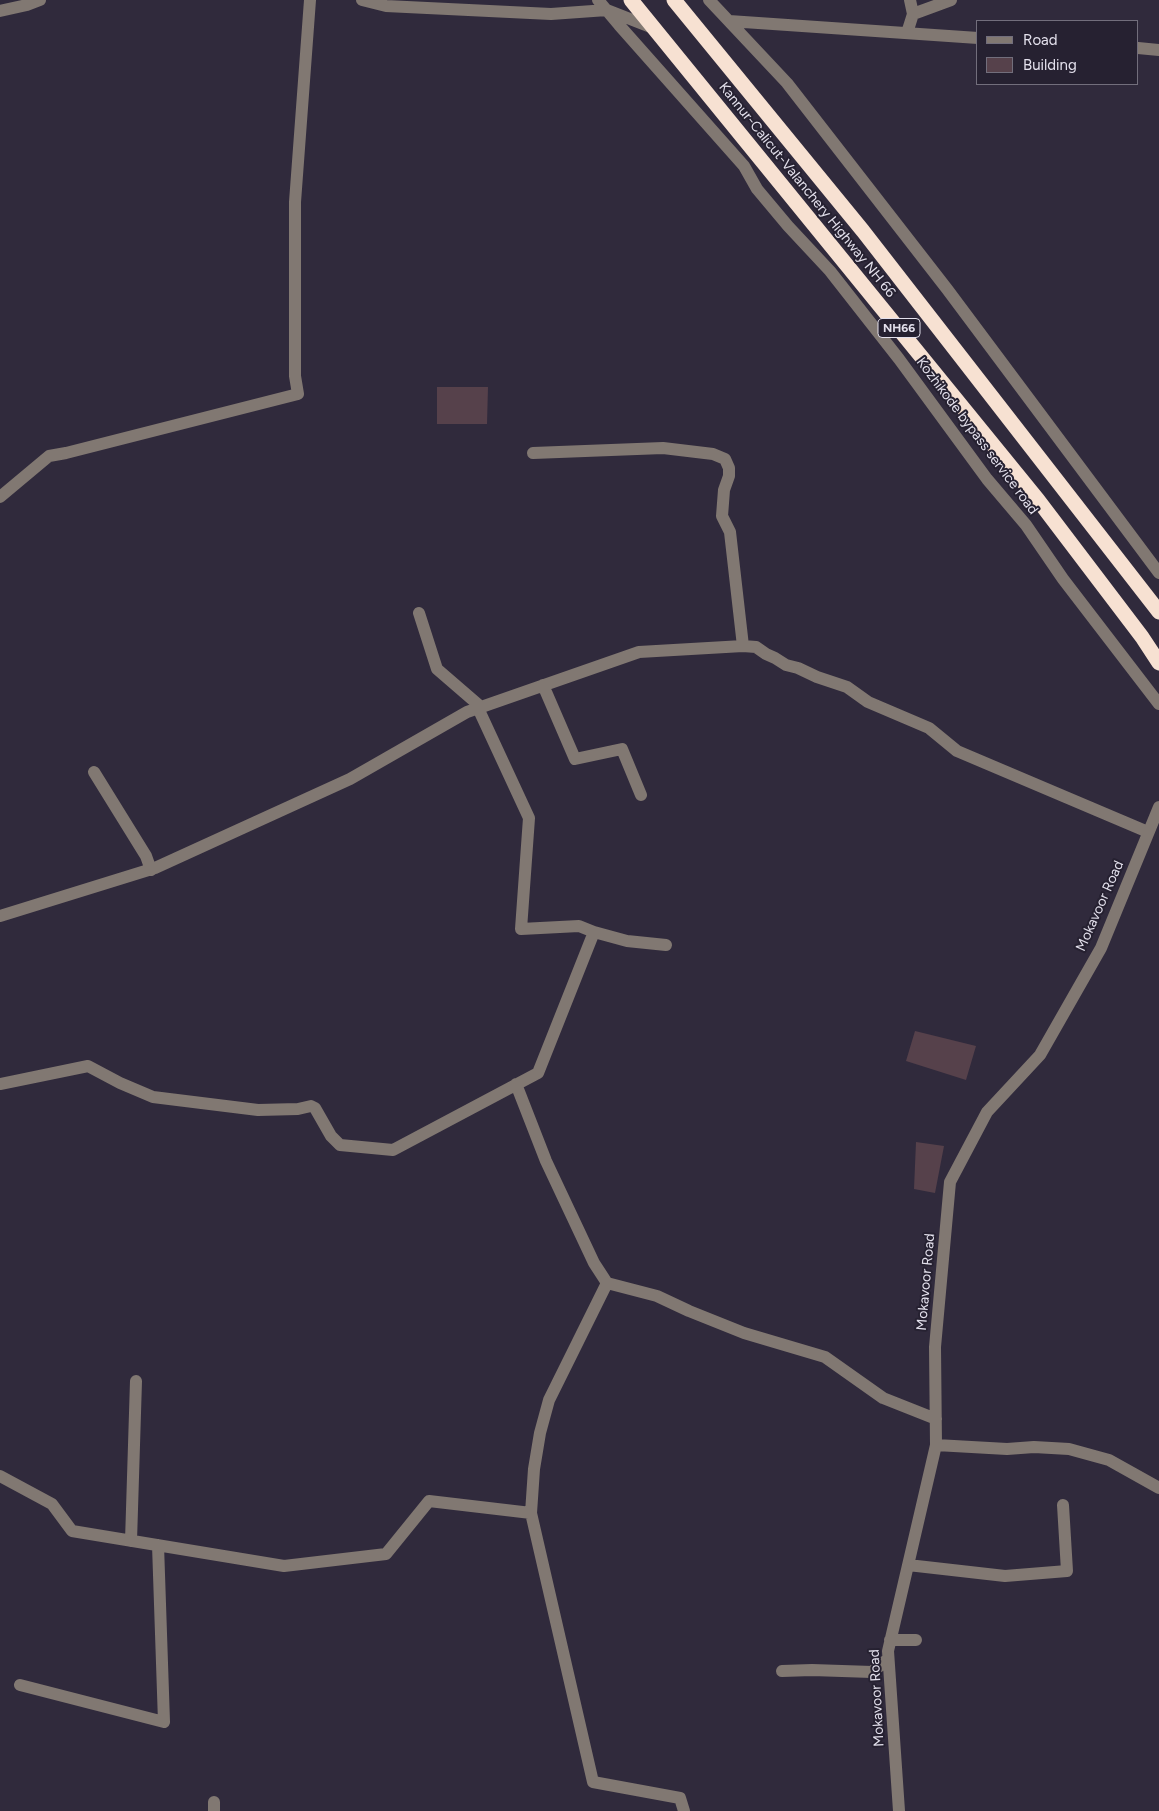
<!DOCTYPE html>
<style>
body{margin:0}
#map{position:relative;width:1159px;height:1811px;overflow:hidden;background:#302a3c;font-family:Figtree,sans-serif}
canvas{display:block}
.legend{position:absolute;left:976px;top:20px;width:162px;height:65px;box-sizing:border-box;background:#262131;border:1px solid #726e7c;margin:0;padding:6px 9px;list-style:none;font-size:15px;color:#e4e1ed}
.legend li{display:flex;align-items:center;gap:10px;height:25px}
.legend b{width:25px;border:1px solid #726e7c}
</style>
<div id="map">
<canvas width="1159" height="1811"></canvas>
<ul class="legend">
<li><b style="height:6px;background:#817872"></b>Road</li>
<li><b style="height:14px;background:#56414b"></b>Building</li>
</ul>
</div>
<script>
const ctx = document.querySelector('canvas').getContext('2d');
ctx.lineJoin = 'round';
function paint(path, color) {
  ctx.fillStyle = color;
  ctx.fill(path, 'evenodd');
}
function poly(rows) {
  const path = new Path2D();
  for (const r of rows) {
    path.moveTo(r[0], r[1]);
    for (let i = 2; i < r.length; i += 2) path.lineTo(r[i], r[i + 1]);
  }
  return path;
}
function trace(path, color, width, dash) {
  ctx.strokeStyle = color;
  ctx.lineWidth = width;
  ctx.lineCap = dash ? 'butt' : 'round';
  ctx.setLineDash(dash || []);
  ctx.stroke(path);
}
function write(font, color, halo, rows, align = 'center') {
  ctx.font = font + ' Figtree,sans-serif';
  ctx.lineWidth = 4;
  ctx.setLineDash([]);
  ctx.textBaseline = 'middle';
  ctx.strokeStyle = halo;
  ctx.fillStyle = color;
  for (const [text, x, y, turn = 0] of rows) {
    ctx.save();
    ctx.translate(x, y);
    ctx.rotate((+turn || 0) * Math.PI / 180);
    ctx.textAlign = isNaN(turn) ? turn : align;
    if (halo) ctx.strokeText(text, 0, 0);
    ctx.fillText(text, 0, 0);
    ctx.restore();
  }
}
const building = poly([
 [437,387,488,387,487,424,437,424],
 [915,1031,976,1046,966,1080,906,1061],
 [916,1142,944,1146,935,1193,914,1189]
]);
const minor = poly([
 [362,0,386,6,551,14,607,10,653,28],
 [598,0,619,25,744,166,757,189,788,226,830,271,899,359,987,479,1026,525,1063,579,1159,704],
 [709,0,787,83,947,289,1159,573],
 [910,0,913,14],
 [0,11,27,5,40,0],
 [729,21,978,38],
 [907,33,913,14,951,0],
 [1138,48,1159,50],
 [533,453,663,448,713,454,725,459,729,468,729,476,724,490,722,516,730,532,743,646],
 [0,497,49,456,66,453,298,394,295,376,295,202,310,0],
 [419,613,437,669,481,707],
 [543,685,575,759,622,749,641,795],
 [94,772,146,856,151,870],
 [0,916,155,868,350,779,467,712,639,652,743,646,756,647,766,654,775,658,786,665,798,668,817,677,847,687,868,702,929,728,957,751,1148,832],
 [594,932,627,941,666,945],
 [0,1084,88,1066,120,1083,153,1097,258,1110,298,1109,311,1106,315,1108,331,1136,340,1145,393,1150,538,1073,594,932,579,926,521,929,529,818,478,708],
 [516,1084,546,1161,594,1263,607,1283,657,1296,689,1311,744,1333,825,1357,883,1398,936,1419],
 [936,1445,1007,1449,1034,1447,1069,1449,1109,1460,1159,1488],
 [0,1476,52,1504,72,1531,284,1566,386,1554,429,1501,531,1513,593,1782,680,1798,684,1811],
 [531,1513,534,1469,540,1433,549,1400,607,1283],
 [131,1541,136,1381],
 [908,1565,1005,1576,1067,1571,1063,1505],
 [890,1640,916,1640],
 [782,1671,812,1670,872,1672,888,1659],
 [20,1685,164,1722,158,1545],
 [214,1811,214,1802],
 [899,1811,888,1651,936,1445,935,1347,950,1182,987,1112,1040,1055,1101,948,1159,807]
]);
const highway = poly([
 [631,0,1038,500,1142,637,1159,663],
 [674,0,863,231,1159,612]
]);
const shields = [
 [899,328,42]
];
const shieldNames = [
 ["NH66",899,328]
];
const streetNames = [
 ["Kannur-Calicut-Valanchery Highway NH 66",807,190,51],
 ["Kozhikode bypass service road",977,436,53],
 ["Mokavoor Road",1100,906,-66],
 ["Mokavoor Road",926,1282,-85],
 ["Mokavoor Road",877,1698,-93]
];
paint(building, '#56414b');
trace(minor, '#817872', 12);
trace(highway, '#f7e1d2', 15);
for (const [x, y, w] of shields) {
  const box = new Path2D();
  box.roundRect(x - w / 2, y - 9.5, w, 19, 4);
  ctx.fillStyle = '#262131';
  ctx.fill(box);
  trace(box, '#e4e1ed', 1);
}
write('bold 12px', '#e4e1ed', null, shieldNames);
write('14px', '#e4e1ed', '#262131', streetNames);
</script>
